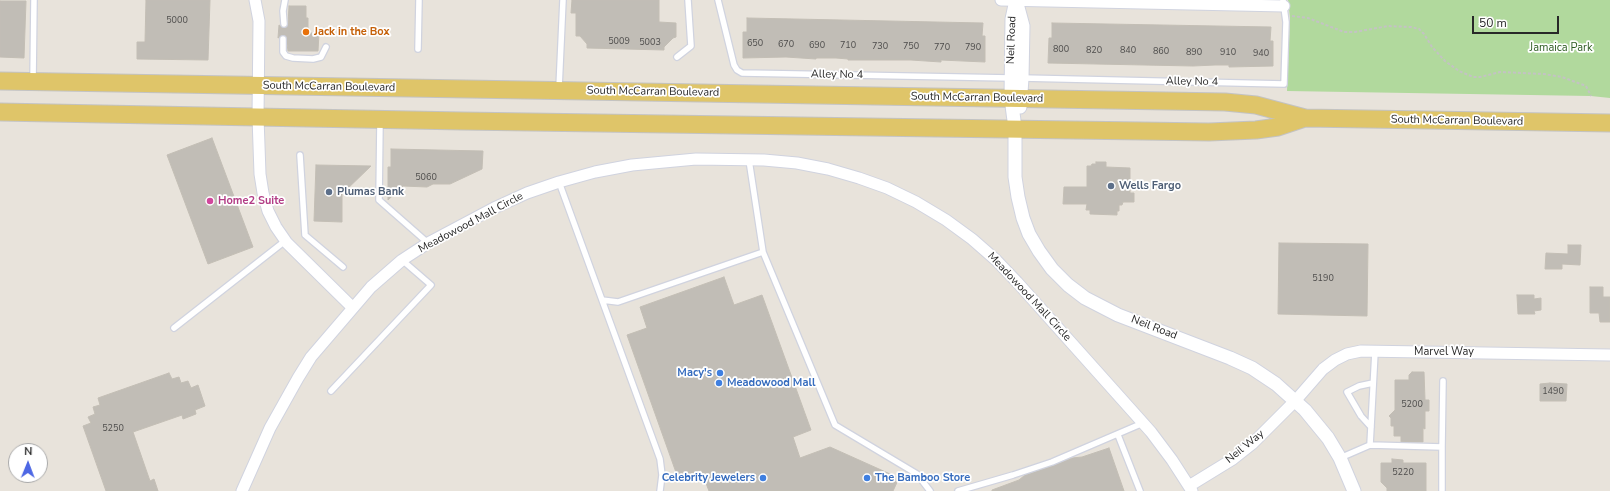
<!DOCTYPE html>
<style>
body{margin:0}
#map{position:relative;width:1610px;height:491px;overflow:hidden;background:#e8e3db;font-family:"Nunito Sans",sans-serif}
canvas{display:block}
.north{position:absolute;left:8px;top:443px;width:40px;height:40px;box-sizing:border-box;background:#fff;border:1px solid #a9a9a9;border-radius:50%;rotate:1deg;font-size:11px;font-weight:700;line-height:16px;text-align:center;color:#282828}
.north::after{content:'';display:block;margin:auto;width:14px;height:18px;background:#4d67e4;clip-path:polygon(50% 0,100% 100%,50% 72%,0 100%)}
.scale{position:absolute;left:1472px;top:16px;width:87px;height:18px;box-sizing:border-box;border:2px solid #282828;border-top:0;padding-left:5px;font-size:12px;line-height:14px;white-space:nowrap;color:#282828;-webkit-text-stroke:3px #fff;paint-order:stroke}
</style>
<div id="map">
<canvas width="1610" height="491"></canvas>
<div class="north">N</div>
<div class="scale">50 m</div>
</div>
<script>
const ctx = document.querySelector('canvas').getContext('2d');
ctx.lineJoin = 'round';
function paint(path, color) {
  ctx.fillStyle = color;
  ctx.fill(path, 'evenodd');
}
function poly(rows) {
  const path = new Path2D();
  for (const r of rows) {
    path.moveTo(r[0], r[1]);
    for (let i = 2; i < r.length; i += 2) path.lineTo(r[i], r[i + 1]);
  }
  return path;
}
function trace(path, color, width, dash) {
  ctx.strokeStyle = color;
  ctx.lineWidth = width;
  ctx.lineCap = dash ? 'butt' : 'round';
  ctx.setLineDash(dash || []);
  ctx.stroke(path);
}
function write(font, color, halo, rows, align = 'center') {
  ctx.font = font + ' "Nunito Sans",sans-serif';
  ctx.lineWidth = 3.5;
  ctx.setLineDash([]);
  ctx.textBaseline = 'middle';
  ctx.strokeStyle = halo;
  ctx.fillStyle = color;
  for (const [text, x, y, turn = 0] of rows) {
    ctx.save();
    ctx.translate(x, y);
    ctx.rotate((+turn || 0) * Math.PI / 180);
    ctx.textAlign = isNaN(turn) ? turn : align;
    if (halo) ctx.strokeText(text, 0, 0);
    ctx.fillText(text, 0, 0);
    ctx.restore();
  }
}
const green = poly([
 [1288,0,1610,0,1610,98,1591,96,1287,91,1290,18]
]);
const building = poly([
 [146,0,210,0,208,60,137,59,137,42,145,42,146,0],
 [572,0,659,0,659,22,676,23,676,37,673,38,664,47,664,50,587,48,587,44,580,36,576,36,576,13,571,13,572,0],
 [0,1,26,1,24,58,0,57,0,1],
 [289,6,306,6,306,18,308,18,308,33,319,33,318,51,288,51,286,37,283,35,278,38,279,25,284,28,288,25,289,6],
 [747,18,983,23,982,36,985,36,985,62,941,60,941,62,911,60,848,60,848,59,836,58,816,58,816,59,786,57,743,58,743,32,747,32,747,18],
 [1052,23,1271,27,1270,41,1273,41,1273,66,1229,67,1229,65,1215,65,1193,66,1048,63,1049,38,1052,38,1052,23],
 [212,138,253,247,208,264,167,155,212,138],
 [391,149,483,151,482,169,450,184,433,184,427,187,403,186,388,200,388,167,391,167,391,149],
 [1096,162,1106,162,1106,167,1130,168,1130,193,1134,193,1134,202,1123,202,1122,205,1119,205,1119,211,1117,211,1117,215,1090,214,1090,210,1086,210,1087,204,1063,204,1064,187,1087,187,1087,166,1091,166,1092,164,1096,164,1096,162],
 [316,165,371,166,342,194,342,222,314,221,316,165],
 [1279,243,1368,244,1367,316,1278,314,1279,243],
 [1568,245,1581,245,1580,265,1562,264,1562,269,1545,269,1546,253,1568,254,1568,245],
 [724,277,734,305,762,295,811,430,793,437,800,458,830,447,899,478,893,491,709,491,701,470,678,478,627,335,647,328,640,307,724,277],
 [1590,287,1603,287,1603,297,1610,297,1610,322,1600,322,1599,313,1590,313,1590,287],
 [1517,295,1534,295,1534,299,1541,298,1541,310,1534,311,1535,314,1518,314,1517,295],
 [1412,372,1424,372,1425,400,1429,400,1429,411,1425,411,1425,429,1423,428,1423,442,1401,442,1401,436,1394,436,1394,426,1391,426,1391,418,1389,416,1395,410,1395,380,1409,380,1409,375,1412,372],
 [169,373,172,379,179,377,181,383,188,381,191,388,198,385,205,406,195,410,196,414,183,419,182,415,133,432,150,481,154,479,158,491,106,491,83,426,91,423,88,417,95,414,93,407,100,405,98,398,169,373],
 [1550,383,1567,384,1566,401,1540,401,1540,384,1550,383],
 [1109,448,1124,491,992,491,992,490,1019,480,1025,475,1072,458,1082,457,1109,448],
 [1392,459,1403,460,1403,463,1426,463,1426,491,1387,491,1387,488,1381,482,1381,463,1392,463,1392,459]
]);
const path = poly([
 [1292,16,1308,18,1344,32,1355,32,1388,26,1411,27,1419,29,1424,34,1432,47,1445,61,1459,71,1473,77,1480,77,1500,72,1544,74,1562,77,1586,86,1591,96]
]);
const service = poly([
 [718,0,734,65,737,70,742,73,1011,78],
 [284,24,283,11,285,0],
 [283,39,283,52,286,56,293,58,313,59,321,57,326,47],
 [418,49,419,0],
 [677,57,691,46,688,0],
 [1022,78,1284,84,1286,22,1283,0],
 [33,80,34,0],
 [559,88,563,0],
 [380,122,379,200,428,243],
 [300,155,305,235,343,267],
 [749,160,763,252],
 [559,182,602,300],
 [174,328,285,241],
 [331,391,431,285,402,260],
 [1371,427,1361,416,1347,392,1359,386,1373,383],
 [1118,435,1140,491],
 [1370,445,1442,447,1442,490],
 [1442,447,1443,381],
 [1340,458,1370,445,1375,352],
 [660,491,662,475,660,459,602,300,618,302,763,252,835,425,917,474,930,491],
 [958,491,1013,475,1052,462,1143,423]
]);
const minor = poly([
 [255,0,259,21,258,117,260,174,263,193,268,211,276,227,287,243,353,308],
 [1001,0,1284,6],
 [1189,486,1233,459,1252,444,1296,400,1323,369,1335,360,1347,354,1361,351,1610,355],
 [242,491,270,428,298,378,311,357,371,287,402,260,428,243,494,208,527,193,559,182,595,172,632,165,696,159,764,160,797,163,828,169,859,178,887,188,916,202,946,220,972,239,996,260,1017,282,1151,432,1172,460,1192,491]
]);
const tertiary = poly([
 [1016,0,1012,19,1011,98,1015,128,1015,177,1018,197,1023,218,1029,234,1039,251,1052,269,1068,285,1085,298,1118,315,1230,358,1252,368,1276,384,1305,410,1328,438,1340,458,1354,491],
 [1016,0,1023,26,1022,78,1020,107]
]);
const primary = poly([
 [0,81,1225,102,1256,105,1305,118,1610,123],
 [0,112,462,121,1209,132,1256,130,1278,127,1305,118]
]);
const markers = [
 [306,32,4,"#e8710a"],
 [1111,186,4,"#5c6f8a"],
 [329,192,4,"#5c6f8a"],
 [210,201,4,"#d1479c"],
 [720,373,4,"#3f7fe0"],
 [719,383,4,"#3f7fe0"],
 [763,478,4,"#3f7fe0"],
 [867,478,4,"#3f7fe0"]
];
const numberNames = [
 ["5000",177,21],
 ["5009",619,42],
 ["5003",650,43],
 ["650",755,44],
 ["670",786,45],
 ["690",817,46],
 ["710",848,46],
 ["730",880,47],
 ["750",911,47],
 ["770",942,48],
 ["790",973,48],
 ["800",1061,50],
 ["820",1094,51],
 ["840",1128,51],
 ["860",1161,52],
 ["890",1194,53],
 ["910",1228,53],
 ["940",1261,54],
 ["5060",426,178],
 ["5190",1323,279],
 ["1490",1553,392],
 ["5200",1412,405],
 ["5250",113,429],
 ["5220",1403,473]
];
const foodNames = [
 ["Jack in the Box",314,32]
];
const streetNames = [
 ["Neil Road",1012,40,-88],
 ["Alley No 4",837,75,1],
 ["Alley No 4",1192,82,1],
 ["South McCarran Boulevard",329,87,1],
 ["South McCarran Boulevard",653,92,1],
 ["South McCarran Boulevard",977,98,1],
 ["South McCarran Boulevard",1457,121,1],
 ["Meadowood Mall Circle",471,223,-28],
 ["Meadowood Mall Circle",1029,297,47],
 ["Neil Road",1154,328,21],
 ["Marvel Way",1444,352],
 ["Neil Way",1245,447,-39]
];
const parkNames = [
 ["Jamaica Park",1561,48]
];
const serviceNames = [
 ["Wells Fargo",1119,186],
 ["Plumas Bank",337,192]
];
const hotelNames = [
 ["Home2 Suite",218,201]
];
const shopNames = [
 ["Macy's",712,373],
 ["Meadowood Mall",727,383,"left"],
 ["Celebrity Jewelers",755,478],
 ["The Bamboo Store",875,478,"left"]
];
paint(green, '#b1d99d');
paint(building, '#c1bdb6');
trace(building, '#c3beb5', 1);
trace(service, '#d0d3df', 8);
trace(minor, '#d0d3df', 13);
trace(tertiary, '#d0d3df', 15);
trace(primary, '#c3c3c3', 19);
trace(path, '#c3c3c3', 2, [3, 2]);
trace(service, '#fff', 5.5);
trace(minor, '#fff', 11);
trace(tertiary, '#fff', 13);
trace(primary, '#dfc569', 17);
for (const [x, y, r, color] of markers) {
  const dot = new Path2D();
  dot.arc(x, y, r, 0, 2 * Math.PI);
  ctx.fillStyle = color;
  ctx.fill(dot);
  trace(dot, '#fff', 1.5);
}
write('9px', '#4e4d4c', null, numberNames);
write('bold 11px', '#c56008', '#fff', foodNames, 'left');
write('11px', '#282828', '#fff', streetNames);
write('11px', '#2d5b21', '#fff', parkNames);
write('bold 11px', '#4e5e75', '#fff', serviceNames, 'left');
write('bold 11px', '#b23c85', '#fff', hotelNames, 'left');
write('bold 11px', '#366cbe', '#fff', shopNames, 'right');
</script>
